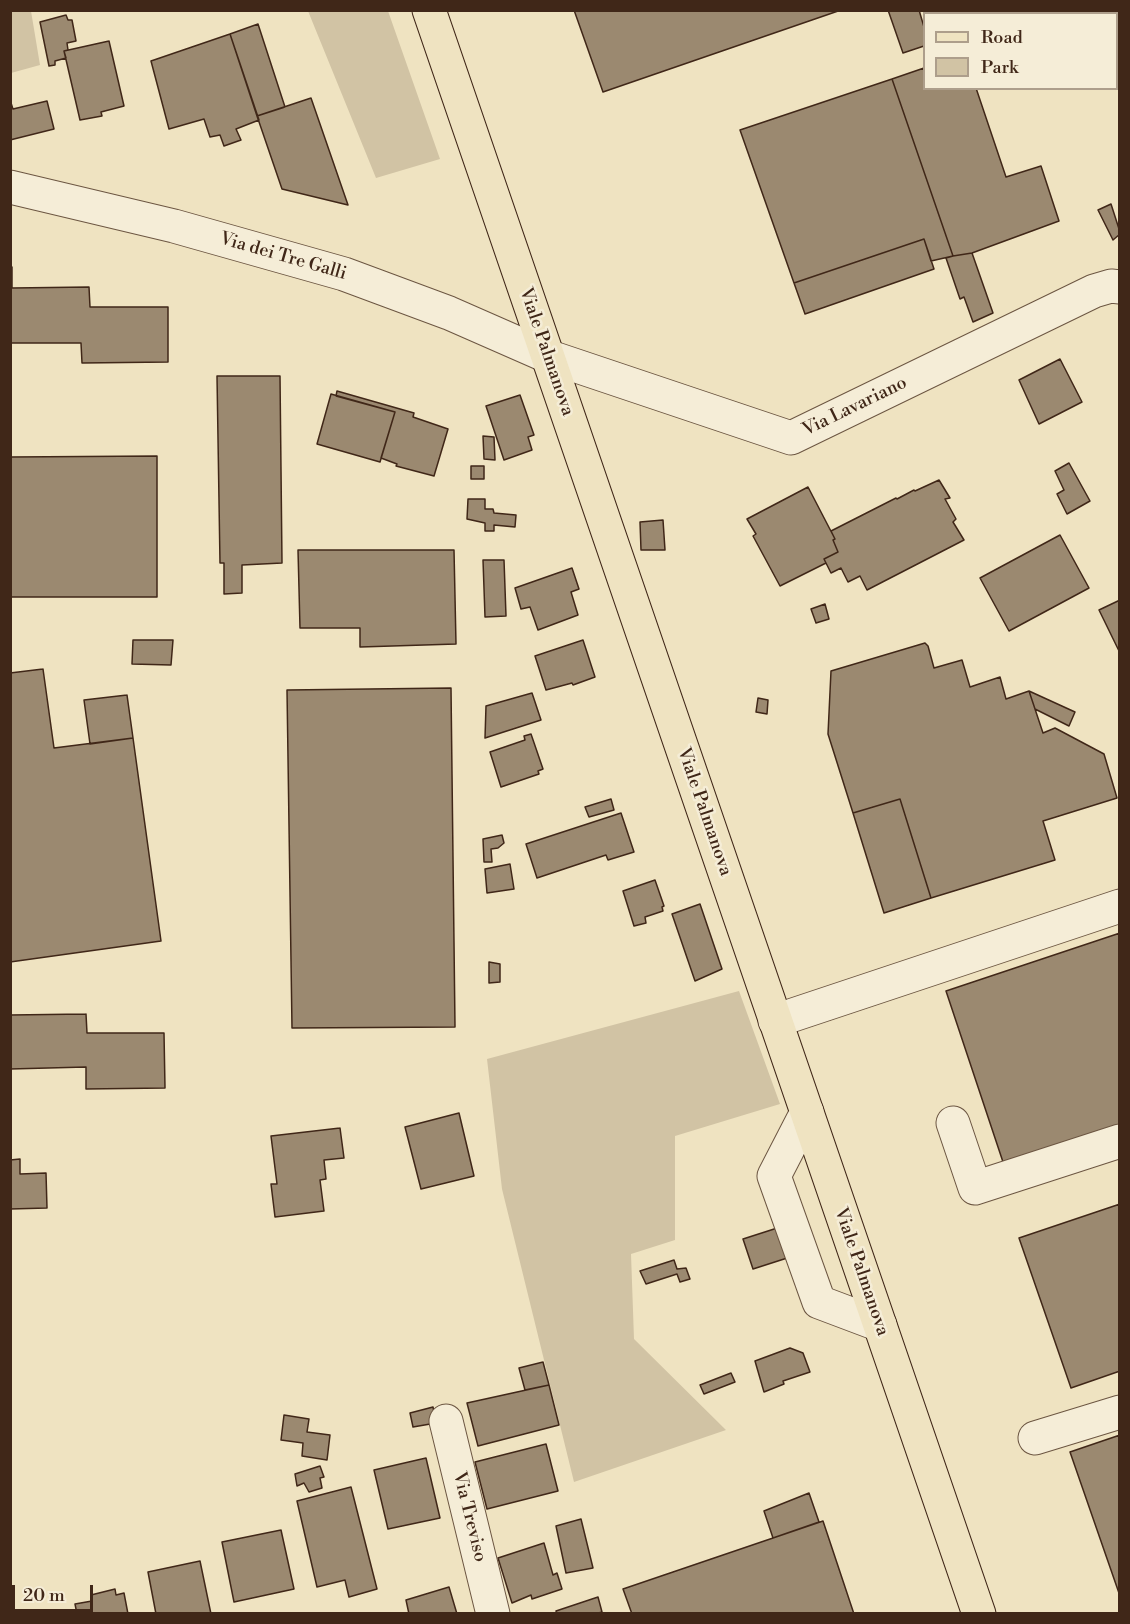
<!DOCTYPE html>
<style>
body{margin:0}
#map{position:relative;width:1130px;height:1624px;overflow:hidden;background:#efe3c1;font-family:"Libre Bodoni",serif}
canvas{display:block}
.frame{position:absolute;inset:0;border:12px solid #402718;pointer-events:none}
.legend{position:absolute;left:923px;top:12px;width:195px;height:78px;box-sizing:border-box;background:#f5edd7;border:2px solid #ad9e8b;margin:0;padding:8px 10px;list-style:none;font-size:18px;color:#402718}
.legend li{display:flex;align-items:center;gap:12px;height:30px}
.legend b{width:30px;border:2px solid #ad9e8b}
.scale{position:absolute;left:12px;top:1585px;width:81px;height:27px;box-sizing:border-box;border:3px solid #402718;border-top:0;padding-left:8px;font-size:18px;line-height:21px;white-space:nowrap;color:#402718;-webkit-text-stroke:4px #f5edd7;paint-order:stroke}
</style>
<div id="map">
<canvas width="1130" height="1624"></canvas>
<div class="frame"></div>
<ul class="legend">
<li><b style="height:8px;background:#efe3c1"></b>Road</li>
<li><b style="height:16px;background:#d1c3a4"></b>Park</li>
</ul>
<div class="scale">20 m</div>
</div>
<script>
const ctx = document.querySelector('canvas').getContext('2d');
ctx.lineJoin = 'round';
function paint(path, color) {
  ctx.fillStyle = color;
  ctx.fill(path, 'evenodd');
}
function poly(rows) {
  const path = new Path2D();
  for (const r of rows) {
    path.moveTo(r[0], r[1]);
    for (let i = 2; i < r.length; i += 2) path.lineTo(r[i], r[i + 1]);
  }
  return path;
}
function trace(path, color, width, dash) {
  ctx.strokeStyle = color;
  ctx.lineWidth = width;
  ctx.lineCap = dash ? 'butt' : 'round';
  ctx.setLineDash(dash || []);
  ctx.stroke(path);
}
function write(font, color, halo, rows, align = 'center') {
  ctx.font = font + ' "Libre Bodoni",serif';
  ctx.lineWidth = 5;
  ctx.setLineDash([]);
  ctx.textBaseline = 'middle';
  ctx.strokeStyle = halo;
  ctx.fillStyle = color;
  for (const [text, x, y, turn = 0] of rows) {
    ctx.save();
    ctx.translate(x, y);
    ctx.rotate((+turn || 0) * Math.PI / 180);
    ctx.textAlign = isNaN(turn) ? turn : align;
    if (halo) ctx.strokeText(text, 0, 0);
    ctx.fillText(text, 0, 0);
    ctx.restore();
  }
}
const green = poly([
 [11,10,31,11,40,65,11,73],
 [308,11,388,11,440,159,376,178],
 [739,991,780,1104,675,1136,675,1240,631,1254,634,1339,726,1430,574,1482,502,1189,487,1059]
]);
const building = poly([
 [574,10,841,10,603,92,574,10],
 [888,10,919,10,924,27,924,46,903,53,888,10],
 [66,15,68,20,72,20,76,41,67,43,68,50,64,51,66,58,55,61,55,65,49,66,40,22,66,15],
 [258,24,285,107,257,116,230,34,258,24],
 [230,34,259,120,236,129,241,140,224,146,220,135,210,137,204,119,169,129,151,61,230,34],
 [109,41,124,106,101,112,102,116,80,120,64,51,109,41],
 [1120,46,1120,72,1116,66,1116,48,1120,46],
 [924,68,924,88,976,88,1006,177,1041,166,1059,221,972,253,953,256,892,79,924,68],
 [892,79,953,256,931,261,924,239,794,283,740,130,892,79],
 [311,98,348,205,282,189,257,116,311,98],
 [10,100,13,109,47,101,54,129,10,140,10,100],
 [1111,204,1120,232,1120,234,1113,240,1098,210,1111,204],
 [924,239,934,269,805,314,794,283,924,239],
 [972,253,993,313,973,322,964,297,960,299,946,258,953,256,972,253],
 [10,267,12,267,12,288,89,287,90,307,168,307,168,362,82,363,81,343,10,343,10,267],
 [1060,359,1082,402,1039,424,1019,380,1060,359],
 [217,376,280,376,282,563,242,565,242,593,224,594,224,563,220,563,217,376],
 [337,391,414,413,413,417,448,429,434,476,396,466,397,464,381,458,395,412,336,396,337,391],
 [331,394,395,412,380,462,317,444,331,394],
 [520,395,534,435,528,437,532,450,504,460,486,406,520,395],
 [483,436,494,437,495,460,484,459,483,436],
 [157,456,157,597,10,597,10,457,157,456],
 [1069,463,1090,501,1067,514,1057,494,1064,490,1055,471,1069,463],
 [471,466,484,466,484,479,471,479,471,466],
 [939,480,950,498,945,499,956,519,953,522,964,540,867,590,860,576,848,582,841,568,831,573,824,559,838,552,833,540,835,539,831,531,896,498,897,499,914,490,915,491,939,480],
 [808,487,835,539,833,540,838,552,824,559,826,563,780,586,753,536,756,534,747,519,808,487],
 [468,499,485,499,485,509,493,509,494,513,516,515,515,527,494,525,494,531,485,531,485,523,467,519,468,499],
 [663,520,665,550,641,550,640,522,663,520],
 [1060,535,1089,588,1009,631,980,578,1060,535],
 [298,550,454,550,456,644,360,647,360,628,300,628,298,550],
 [483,560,504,560,506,616,485,617,483,560],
 [572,568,579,589,571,592,578,615,538,630,530,607,521,609,515,588,572,568],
 [1120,600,1120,653,1099,610,1120,600],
 [825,604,829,619,816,623,811,609,825,604],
 [133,640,173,640,171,665,132,664,133,640],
 [583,640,595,677,573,685,572,683,546,690,535,656,583,640],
 [925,643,928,646,934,668,962,660,970,687,1000,677,1006,699,1029,691,1043,733,1055,728,1104,754,1117,798,1043,821,1055,860,931,898,900,799,853,813,828,734,831,671,925,643],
 [43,669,54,748,133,738,161,941,10,962,10,673,43,669],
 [451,688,455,1027,292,1028,287,690,451,688],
 [1029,691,1075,712,1069,726,1035,709,1029,691],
 [532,693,541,720,485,738,486,706,532,693],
 [127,695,133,738,90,744,84,700,127,695],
 [758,698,768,700,767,714,756,712,758,698],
 [531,734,543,769,538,771,539,774,501,787,490,752,525,740,524,736,531,734],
 [611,799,614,810,589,817,585,807,611,799],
 [900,799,931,898,884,913,853,813,900,799],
 [621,813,634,852,608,860,606,855,537,878,526,844,621,813],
 [502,835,504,843,498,848,491,849,492,862,484,862,483,839,502,835],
 [510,864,514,889,487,893,485,869,510,864],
 [655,880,664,906,662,907,663,911,645,917,646,923,634,926,623,891,655,880],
 [700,904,722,969,695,981,672,914,700,904],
 [1120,933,1120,1127,1004,1165,946,991,1120,933],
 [489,962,500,964,500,982,489,983,489,962],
 [86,1014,87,1033,164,1033,165,1088,86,1089,86,1067,10,1069,10,1015,86,1014],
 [459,1113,474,1176,421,1189,405,1127,459,1113],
 [340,1128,344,1158,324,1160,326,1179,320,1180,324,1211,275,1217,271,1184,277,1184,271,1136,340,1128],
 [20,1159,20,1174,46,1173,47,1208,10,1209,10,1160,20,1159],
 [1120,1204,1120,1371,1071,1388,1019,1238,1120,1204],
 [799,1221,809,1251,753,1269,743,1239,799,1221],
 [674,1260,677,1269,686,1268,690,1279,680,1282,677,1274,646,1284,640,1271,674,1260],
 [790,1348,803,1353,810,1372,783,1381,784,1384,764,1392,755,1361,790,1348],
 [543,1362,549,1385,525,1390,519,1368,543,1362],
 [731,1373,735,1382,704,1394,700,1385,731,1373],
 [549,1385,559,1425,478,1446,467,1403,549,1385],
 [433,1407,436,1423,413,1427,410,1413,433,1407],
 [284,1415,309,1419,307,1432,330,1435,327,1460,302,1456,303,1443,281,1440,284,1415],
 [1120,1435,1120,1596,1070,1452,1120,1435],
 [546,1444,558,1491,487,1509,475,1462,546,1444],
 [426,1458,440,1518,388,1529,374,1470,426,1458],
 [320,1466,324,1477,320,1478,322,1488,309,1492,304,1483,297,1486,295,1474,320,1466],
 [351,1487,377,1589,349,1597,345,1580,317,1587,297,1501,351,1487],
 [809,1493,819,1522,773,1538,764,1511,809,1493],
 [581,1519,593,1568,566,1573,556,1526,581,1519],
 [823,1521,854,1614,632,1614,623,1589,823,1521],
 [281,1530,294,1589,234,1602,222,1542,281,1530],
 [544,1543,553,1575,557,1573,562,1589,532,1599,531,1595,512,1603,498,1558,544,1543],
 [200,1561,211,1614,156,1614,148,1572,200,1561],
 [449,1587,457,1614,409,1614,406,1600,449,1587],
 [115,1589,116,1595,124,1593,128,1614,77,1614,75,1604,92,1601,91,1595,115,1589],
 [598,1597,602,1612,595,1614,557,1614,556,1611,598,1597]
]);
const minor = poly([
 [10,187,174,226,344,274,449,313,547,356,791,438,1094,291,1111,286,1120,287],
 [775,1021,1120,906],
 [807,1112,774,1176,819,1302,880,1325],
 [953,1123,975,1188,1120,1141],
 [446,1421,493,1614],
 [1035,1438,1120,1412]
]);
const major = poly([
 [429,10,979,1614]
]);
const streetNames = [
 ["Via dei Tre Galli",283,257,16],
 ["Viale Palmanova",546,352,71],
 ["Via Lavariano",855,407,-26],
 ["Viale Palmanova",704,812,71],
 ["Viale Palmanova",861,1272,71],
 ["Via Treviso",469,1517,76]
];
paint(green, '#d1c3a4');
paint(building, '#9b8970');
trace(building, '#402718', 1.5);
trace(minor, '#6c5642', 35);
trace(major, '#402718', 35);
trace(minor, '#f5edd7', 33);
trace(major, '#efe3c1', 33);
write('18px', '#402718', '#f5edd7', streetNames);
</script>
